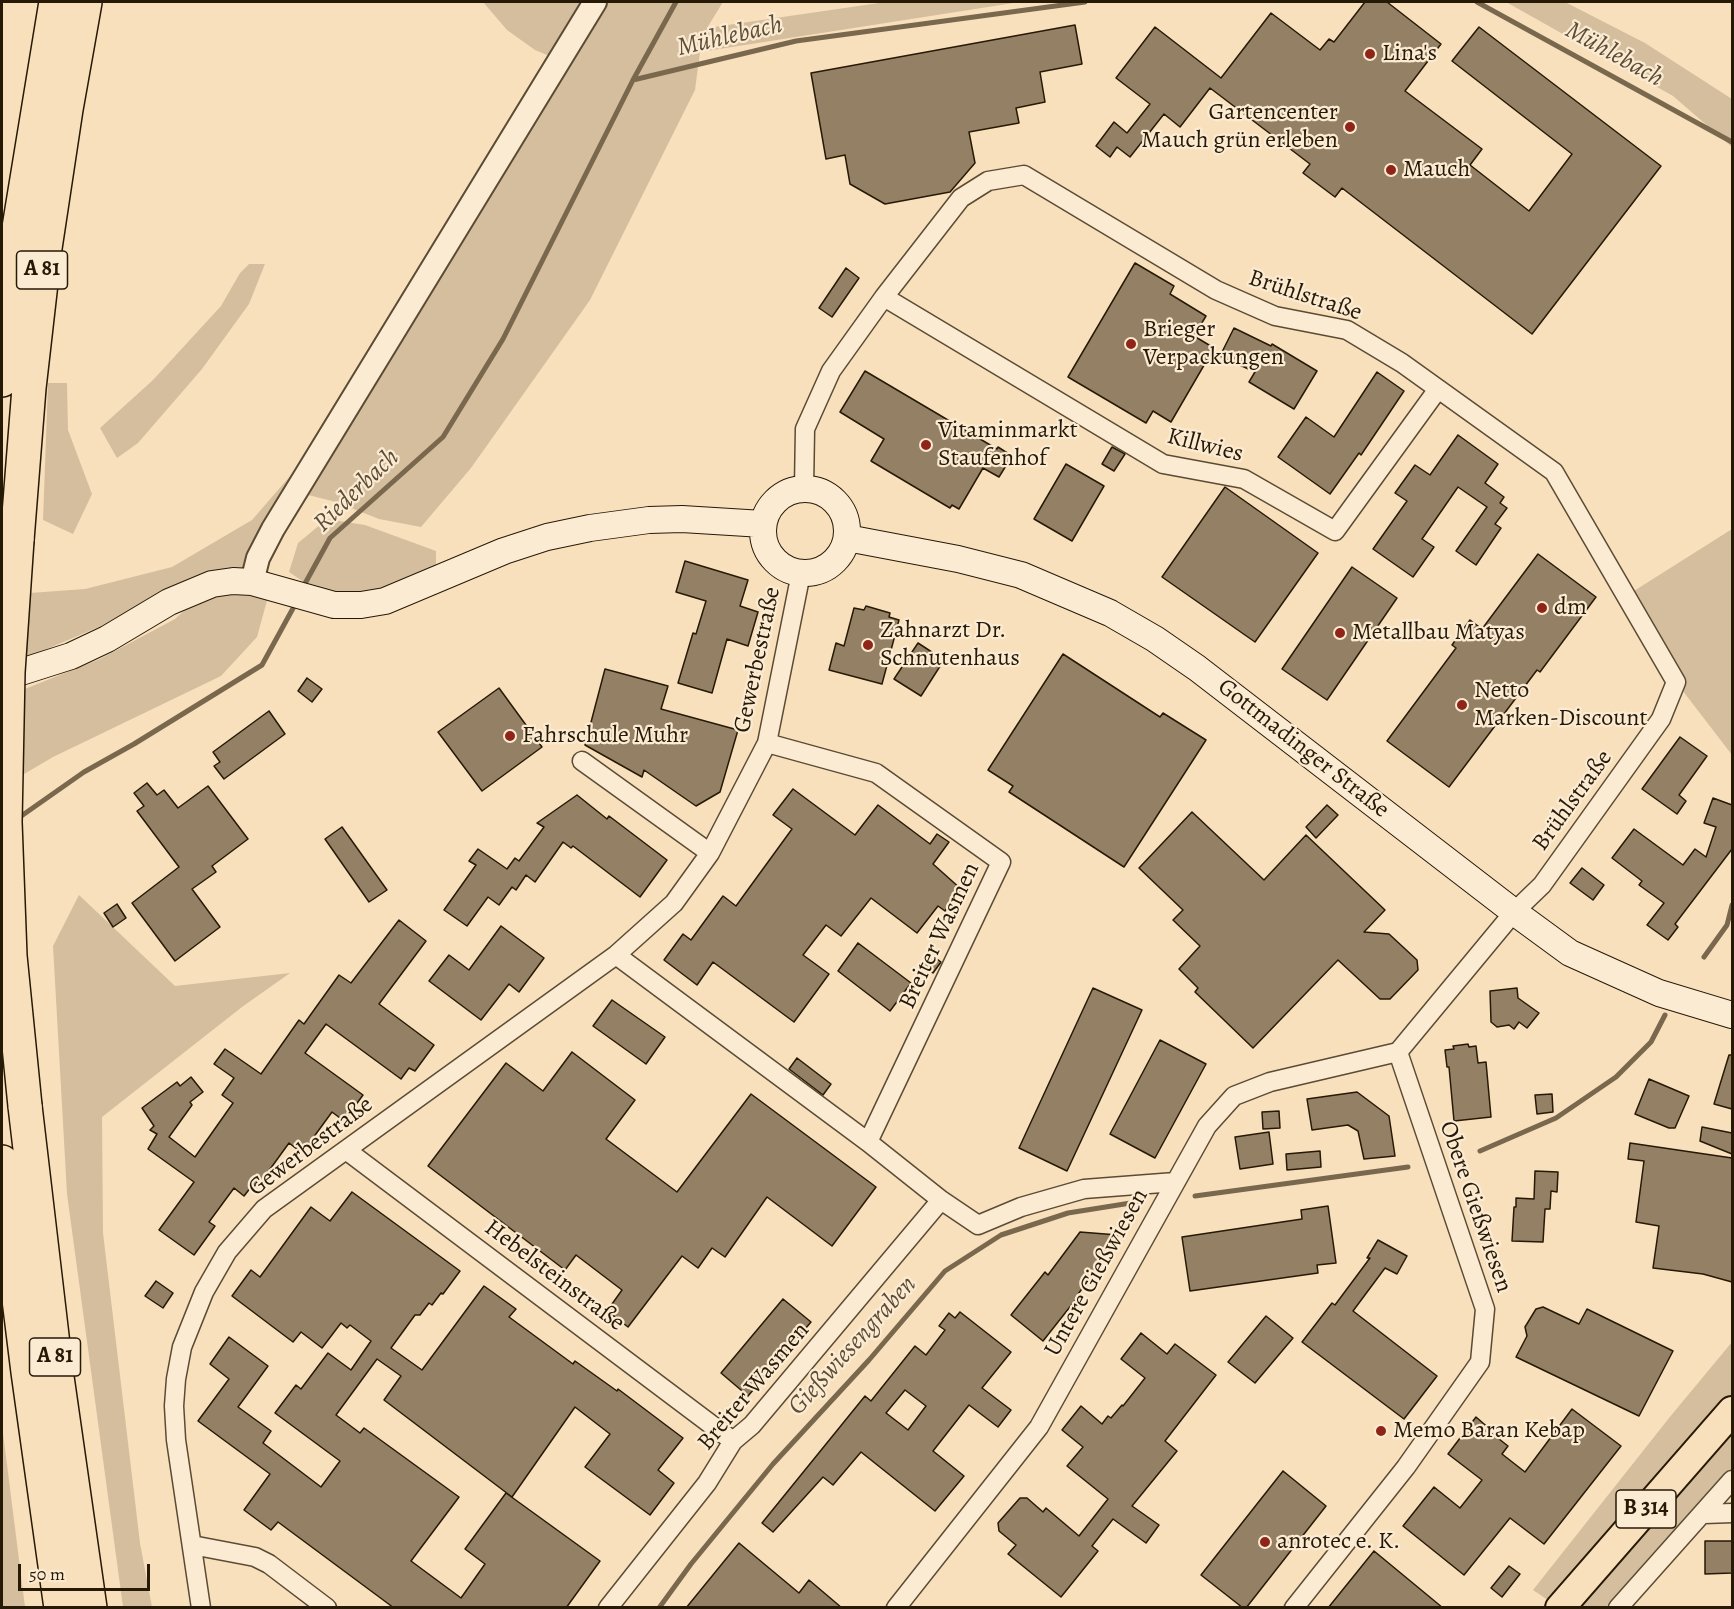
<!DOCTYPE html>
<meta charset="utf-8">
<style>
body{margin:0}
#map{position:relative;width:1734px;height:1609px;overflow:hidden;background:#f9e0bc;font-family:Alegreya,serif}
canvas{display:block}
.frame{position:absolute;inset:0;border:3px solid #261906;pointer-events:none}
.scale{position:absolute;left:18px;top:1564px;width:132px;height:27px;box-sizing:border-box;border:3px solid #261906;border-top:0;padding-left:8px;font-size:18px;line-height:21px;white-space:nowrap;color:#261906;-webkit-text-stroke:4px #fbebd3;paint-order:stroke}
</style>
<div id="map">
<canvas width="1734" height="1609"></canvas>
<div class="frame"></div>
<div class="scale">50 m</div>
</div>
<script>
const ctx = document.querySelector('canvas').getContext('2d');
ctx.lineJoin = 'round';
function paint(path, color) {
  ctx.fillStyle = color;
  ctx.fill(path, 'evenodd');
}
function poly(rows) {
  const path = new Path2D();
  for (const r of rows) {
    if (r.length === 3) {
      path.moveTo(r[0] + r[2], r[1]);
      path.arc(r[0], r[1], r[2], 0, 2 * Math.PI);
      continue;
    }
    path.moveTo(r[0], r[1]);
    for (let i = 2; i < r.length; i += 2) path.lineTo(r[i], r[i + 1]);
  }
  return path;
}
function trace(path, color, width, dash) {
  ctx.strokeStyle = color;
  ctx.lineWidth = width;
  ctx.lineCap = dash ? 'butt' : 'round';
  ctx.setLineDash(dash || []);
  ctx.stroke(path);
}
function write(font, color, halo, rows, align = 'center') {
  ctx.font = font + ' Alegreya,serif';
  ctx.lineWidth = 4.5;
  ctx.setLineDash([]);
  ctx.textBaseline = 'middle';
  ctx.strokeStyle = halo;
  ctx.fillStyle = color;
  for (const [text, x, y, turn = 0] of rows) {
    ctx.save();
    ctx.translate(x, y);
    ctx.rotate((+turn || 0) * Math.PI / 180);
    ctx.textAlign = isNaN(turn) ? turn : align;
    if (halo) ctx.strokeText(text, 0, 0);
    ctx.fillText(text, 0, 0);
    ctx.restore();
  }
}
const green = poly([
 [483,2,723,2,707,28,886,2,1020,2,700,52,695,90,590,300,471,468,421,527,379,519,336,502,296,492,258,558,271,586,257,637,221,676,53,757,2,787,2,698,100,659,175,619,212,585,165,592,101,626,2,668,2,595,85,589,172,567,252,520,343,415,559,60,535,50,507,30],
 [1506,2,1565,2,1645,43,1732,99,1732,147,1673,96],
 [249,264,265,264,249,304,202,369,138,443,117,458,100,428,153,380,221,306,240,273],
 [48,383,67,383,68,430,92,494,73,534,43,520],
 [327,519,365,525,436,551,436,565,367,594,317,591,289,572,298,543],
 [1732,529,1732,755,1676,682,1626,596],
 [79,895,175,986,290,973,242,1007,102,1117,103,1233,140,1543,152,1607,123,1607,67,1194,53,946],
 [1732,1342,1732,1480,1618,1607,1558,1607,1533,1590,1669,1418],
 [2,1425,25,1607,2,1607]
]);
const stream = poly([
 [1477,2,1732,142],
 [633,80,796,41,1085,2],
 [302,589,330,538,443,437,503,339,633,80,676,2],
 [17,819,84,772,134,744,262,665,297,601],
 [1704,957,1727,925,1732,905],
 [1480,1151,1556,1118,1616,1077,1651,1042,1665,1015],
 [1195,1196,1408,1167],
 [659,1608,691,1564,773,1464,869,1360,945,1271,1001,1235,1068,1213,1137,1202]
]);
const building = poly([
 [1365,2,1387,2,1441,44,1405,91,1482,149,1470,165,1529,211,1572,154,1452,61,1479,27,1661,166,1532,334,1342,188,1335,197,1303,173,1310,164,1210,88,1180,127,1164,114,1130,157,1117,147,1110,157,1096,146,1114,122,1127,133,1150,104,1116,78,1155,27,1221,78,1271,13,1320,50,1329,39,1334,42,1365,2],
 [1075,25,1082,64,1040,72,1045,102,1016,108,1019,123,969,132,975,163,950,192,885,204,850,184,845,155,826,159,811,73,1075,25],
 [1135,263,1174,286,1170,294,1206,316,1194,336,1214,348,1171,422,1153,411,1146,423,1068,377,1135,263],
 [846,268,859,278,832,317,819,308,846,268],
 [1234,328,1271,346,1272,344,1317,371,1294,409,1249,382,1255,372,1220,356,1234,328],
 [865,371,997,449,998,447,1012,456,999,477,983,468,959,509,952,505,950,508,871,461,884,439,840,412,865,371],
 [1377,372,1404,391,1361,455,1359,453,1330,494,1278,457,1306,417,1334,437,1377,372],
 [1458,435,1498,464,1485,483,1504,497,1500,503,1507,508,1495,524,1501,528,1476,565,1456,551,1487,507,1458,487,1422,539,1434,547,1413,577,1373,549,1407,501,1395,493,1415,465,1430,475,1458,435],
 [1112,447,1125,454,1114,471,1102,464,1112,447],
 [1066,464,1104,486,1072,541,1034,519,1066,464],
 [1225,487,1318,553,1255,642,1162,577,1225,487],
 [1538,554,1596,597,1540,672,1537,670,1449,787,1387,741,1456,648,1452,645,1470,620,1482,629,1538,554],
 [685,561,748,580,740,606,758,612,748,646,727,639,712,693,678,683,693,633,696,634,706,601,676,592,685,561],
 [1352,567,1397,598,1327,700,1282,669,1352,567],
 [866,606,890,613,889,617,899,620,882,684,829,670,836,643,844,646,854,608,864,610,866,606],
 [918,643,944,660,921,696,894,679,918,643],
 [1063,654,1160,717,1163,713,1206,740,1124,867,1009,792,1013,786,988,770,1063,654],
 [605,669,668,686,661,709,738,730,720,792,696,806,644,770,642,777,585,745,605,669],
 [307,678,322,689,312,702,298,691,307,678],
 [499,688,542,747,482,791,438,732,499,688],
 [269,711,285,734,224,779,214,766,220,762,213,752,269,711],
 [1680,737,1707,756,1679,795,1686,801,1677,814,1642,789,1680,737],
 [147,783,157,795,164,790,178,808,208,786,248,839,212,866,216,872,192,889,220,927,175,961,132,903,179,867,137,811,144,806,134,793,147,783],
 [793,789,855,835,878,805,930,844,937,834,949,842,933,864,961,889,945,911,938,906,917,933,871,898,841,936,826,925,803,955,829,974,794,1022,713,962,697,985,664,960,683,934,691,940,723,896,736,906,792,829,773,815,793,789],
 [577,795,607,819,609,816,667,860,640,897,573,846,571,848,563,842,535,882,526,875,516,890,512,887,499,905,488,897,467,926,444,910,476,865,469,861,478,849,507,869,515,858,519,861,544,827,537,823,577,795],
 [1713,798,1732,805,1732,849,1675,924,1678,927,1668,940,1647,925,1664,903,1639,885,1642,881,1612,858,1634,829,1683,865,1695,849,1706,857,1716,827,1704,823,1713,798],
 [1327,805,1338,815,1316,838,1306,827,1327,805],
 [1192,812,1264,880,1306,835,1385,910,1364,932,1389,934,1417,960,1418,970,1390,999,1380,999,1338,960,1253,1048,1195,992,1198,988,1179,969,1200,946,1173,920,1183,910,1139,868,1192,812],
 [342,827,387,890,369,902,325,839,342,827],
 [1582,868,1604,885,1593,900,1570,883,1582,868],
 [117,904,126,918,113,927,104,913,117,904],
 [399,920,426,941,379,1004,434,1045,415,1071,409,1068,401,1079,326,1024,305,1053,363,1095,344,1121,332,1112,302,1153,289,1143,260,1183,258,1181,253,1188,251,1187,244,1196,234,1188,209,1222,215,1226,194,1255,159,1230,194,1182,148,1149,157,1134,150,1130,154,1126,142,1108,177,1082,180,1086,191,1077,203,1092,190,1102,192,1105,169,1137,195,1157,233,1103,222,1095,234,1078,214,1064,225,1049,261,1074,299,1020,304,1024,339,975,351,983,399,920],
 [501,926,544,958,519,992,509,984,481,1020,429,981,449,955,469,970,501,926],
 [858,943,911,983,890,1011,838,971,858,943],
 [930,954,941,962,933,973,922,965,930,954],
 [1093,988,1142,1010,1067,1171,1019,1148,1093,988],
 [1517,988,1518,998,1539,1013,1527,1028,1519,1022,1514,1029,1509,1025,1497,1027,1491,1022,1490,991,1517,988],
 [612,1000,665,1037,646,1064,593,1026,612,1000],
 [1160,1040,1206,1064,1155,1158,1110,1134,1160,1040],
 [1468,1044,1469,1047,1476,1046,1478,1063,1486,1062,1491,1117,1454,1121,1449,1067,1447,1067,1445,1050,1454,1049,1453,1046,1468,1044],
 [572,1052,635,1100,606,1139,677,1192,751,1094,876,1187,832,1246,767,1197,725,1257,712,1248,698,1268,682,1256,628,1327,607,1311,622,1290,576,1255,565,1270,428,1166,506,1063,543,1091,572,1052],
 [1729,1055,1732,1055,1732,1109,1714,1104,1729,1055],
 [797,1058,831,1084,823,1095,789,1069,797,1058],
 [1649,1079,1689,1096,1675,1128,1669,1128,1635,1114,1649,1079],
 [1357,1092,1389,1116,1395,1156,1364,1159,1358,1131,1348,1125,1312,1130,1307,1099,1357,1092],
 [1552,1094,1553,1112,1537,1114,1535,1095,1552,1094],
 [1279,1111,1280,1128,1263,1129,1262,1112,1279,1111],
 [1702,1127,1732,1133,1732,1154,1700,1141,1702,1127],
 [1269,1132,1273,1164,1240,1169,1235,1137,1269,1132],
 [1630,1143,1732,1158,1732,1282,1703,1274,1653,1268,1659,1226,1636,1222,1644,1161,1628,1159,1630,1143],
 [1320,1151,1321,1167,1287,1170,1286,1154,1320,1151],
 [1535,1171,1558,1172,1557,1192,1551,1191,1550,1209,1545,1209,1543,1242,1512,1241,1514,1207,1516,1207,1516,1198,1534,1199,1535,1171],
 [352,1192,460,1271,443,1294,441,1293,432,1305,429,1303,420,1315,415,1315,391,1348,422,1370,484,1286,516,1309,509,1317,573,1364,575,1361,617,1391,618,1389,683,1438,658,1470,674,1483,650,1515,585,1467,610,1434,575,1407,512,1497,384,1400,401,1376,377,1359,336,1415,360,1433,364,1428,459,1497,411,1561,461,1598,485,1564,465,1549,506,1493,600,1561,566,1608,394,1608,278,1522,271,1530,244,1510,270,1474,198,1421,229,1379,210,1364,229,1337,268,1366,238,1407,271,1431,263,1443,321,1487,340,1461,275,1413,296,1385,301,1389,328,1353,351,1370,371,1341,350,1325,347,1328,341,1323,322,1348,301,1332,293,1342,232,1296,251,1270,260,1277,311,1207,330,1221,352,1192],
 [1328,1206,1336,1263,1317,1265,1318,1273,1190,1291,1182,1237,1302,1219,1301,1210,1328,1206],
 [1080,1232,1118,1235,1105,1257,1076,1297,1077,1298,1043,1341,1011,1315,1045,1272,1048,1275,1080,1232],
 [1378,1240,1407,1256,1397,1274,1385,1268,1353,1311,1437,1376,1404,1419,1302,1342,1332,1303,1335,1305,1370,1258,1367,1258,1378,1240],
 [156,1281,173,1293,163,1308,145,1296,156,1281],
 [783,1299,811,1322,748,1396,721,1373,783,1299],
 [1543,1307,1579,1324,1587,1309,1673,1351,1639,1416,1516,1357,1527,1336,1525,1327,1536,1309,1543,1307],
 [960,1312,1011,1352,982,1388,1011,1410,998,1427,969,1405,933,1451,964,1476,935,1511,861,1452,833,1485,823,1477,773,1532,762,1523,865,1396,871,1401,915,1346,926,1355,945,1330,939,1326,949,1313,955,1318,960,1312],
 [905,1390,926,1406,908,1430,886,1413,905,1390],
 [1266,1316,1293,1338,1255,1383,1228,1362,1266,1316],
 [1141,1333,1167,1354,1175,1344,1216,1375,1165,1441,1177,1451,1132,1506,1159,1525,1146,1543,1113,1519,1092,1546,1098,1551,1061,1597,1008,1554,1016,1545,999,1531,998,1523,1020,1498,1027,1498,1043,1512,1046,1508,1079,1536,1108,1499,1067,1466,1083,1447,1062,1430,1081,1406,1102,1424,1108,1416,1111,1418,1122,1405,1123,1406,1145,1378,1121,1359,1141,1333],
 [1572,1409,1621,1446,1544,1544,1510,1518,1464,1575,1403,1526,1434,1487,1460,1508,1482,1480,1448,1454,1476,1417,1491,1430,1490,1432,1508,1446,1502,1454,1525,1472,1572,1409],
 [1283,1471,1326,1506,1246,1608,1243,1608,1201,1575,1283,1471],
 [1705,1541,1732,1541,1732,1573,1705,1574,1705,1541],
 [739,1543,799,1593,809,1580,842,1608,686,1608,739,1543],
 [1374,1551,1443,1608,1328,1608,1374,1551],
 [1509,1566,1520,1574,1502,1597,1491,1588,1509,1566]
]);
const minor = poly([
 [884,297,1163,464,1244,479,1335,531,1438,389],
 [804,488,805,429,831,371,884,297,961,198,988,181,1024,175,1216,290,1275,316,1347,330,1402,363,1554,472,1676,682,1661,719,1542,885,1514,912,1398,1052],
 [767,743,876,773,1001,862,868,1142],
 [582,761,710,853],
 [616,955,868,1142,941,1200,978,1225,1021,1207,1084,1189,1175,1182],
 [346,1150,733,1441],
 [1704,1514,1732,1513],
 [192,1545,255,1557,269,1564,327,1608],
 [201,1608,176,1440,174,1406,176,1379,182,1347,204,1292,227,1252,264,1209,616,955,674,903,710,853,767,743,801,573],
 [608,1608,707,1483,733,1441,752,1425,941,1200],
 [896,1608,1039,1427,1207,1126,1234,1096,1270,1082,1398,1052],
 [1294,1608,1406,1467,1480,1362,1485,1309,1398,1052],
 [1618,1608,1732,1480]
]);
const tertiary = poly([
 [252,582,258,558,273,529,595,2]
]);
const secondary = poly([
 [805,531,42],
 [847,538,958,559,1021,575,1110,613,1155,639,1197,668,1514,912,1570,953,1659,993,1732,1015],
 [2,678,71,656,107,639,169,602,212,584,233,581,252,582,334,605,361,605,385,601,504,551,547,537,590,528,649,520,682,519,763,524]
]);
const primary = poly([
 [1560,1608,1732,1411]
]);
const motorway = poly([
 [2,380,17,240,56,2],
 [17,540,29,388,45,248,66,109,85,2],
 [25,1106,56,1370,90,1608],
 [2,1162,28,1372,61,1608]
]);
const motorwayBridge = poly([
 [17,540,8,672,5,822,10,956,25,1106]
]);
const markers = [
 [1370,54,6,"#8f2418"],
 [1350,127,6,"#8f2418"],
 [1391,170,6,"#8f2418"],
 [1131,344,6,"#8f2418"],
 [926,445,6,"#8f2418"],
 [1542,608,6,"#8f2418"],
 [1340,633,6,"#8f2418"],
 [868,645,6,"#8f2418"],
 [1462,705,6,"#8f2418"],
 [510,736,6,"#8f2418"],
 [1381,1431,6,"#8f2418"],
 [1265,1542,6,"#8f2418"]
];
const shields = [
 [42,270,51],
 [55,1357,51],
 [1646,1509,60]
];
const shieldNames = [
 ["A 81",42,270],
 ["A 81",55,1357],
 ["B 314",1646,1509]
];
const poiNames = [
 ["Lina's",1382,54],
 ["Gartencenter",1338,113,"right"],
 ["Mauch grün erleben",1338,141,"right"],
 ["Mauch",1403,170],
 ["Brieger",1143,330],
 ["Verpackungen",1143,358],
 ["Vitaminmarkt",938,431],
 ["Staufenhof",938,459],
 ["dm",1554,608],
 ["Zahnarzt Dr.",880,631],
 ["Schnutenhaus",880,659],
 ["Metallbau Matyas",1352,633],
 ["Netto",1474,691],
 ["Marken-Discount",1474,719],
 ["Fahrschule Muhr",522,736],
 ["Memo Baran Kebap",1393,1431],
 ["anrotec e. K.",1277,1542]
];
const streetNames = [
 ["Brühlstraße",1305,296,18],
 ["Killwies",1205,446,14],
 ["Gewerbestraße",758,660,-78],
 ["Gottmadinger Straße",1303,749,38],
 ["Brühlstraße",1573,801,-54],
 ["Breiter Wasmen",940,936,-65],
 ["Gewerbestraße",311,1147,-37],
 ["Obere Gießwiesen",1475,1207,71],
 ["Untere Gießwiesen",1097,1273,-61],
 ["Hebelsteinstraße",554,1276,37],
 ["Breiter Wasmen",754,1387,-50]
];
const waterNames = [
 ["Mühlebach",730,37,-13],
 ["Mühlebach",1614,55,29],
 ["Riederbach",357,491,-44],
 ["Gießwiesengraben",853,1346,-48]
];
paint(green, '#d5be9d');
trace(stream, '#79684e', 5);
paint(building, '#948065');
trace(building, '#261906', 1.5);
trace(minor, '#5b4b34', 21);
trace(tertiary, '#5b4b34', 26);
trace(secondary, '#261906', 28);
trace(primary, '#261906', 32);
trace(motorway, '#261906', 36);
trace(minor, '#fbebd3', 18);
trace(tertiary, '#fbebd3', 22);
trace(secondary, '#fbebd3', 26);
trace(primary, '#f9e0bc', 28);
trace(motorway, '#f9e0bc', 33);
trace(motorwayBridge, '#261906', 36, []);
trace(motorwayBridge, '#f9e0bc', 33);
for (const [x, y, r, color] of markers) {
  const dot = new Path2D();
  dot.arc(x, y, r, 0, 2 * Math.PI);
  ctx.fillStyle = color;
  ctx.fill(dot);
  trace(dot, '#fbebd3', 2);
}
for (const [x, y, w] of shields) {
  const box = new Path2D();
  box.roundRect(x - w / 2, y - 19, w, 38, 4.5);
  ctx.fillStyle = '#fbebd3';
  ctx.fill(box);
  trace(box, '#261906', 1.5);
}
write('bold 22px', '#261906', null, shieldNames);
write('24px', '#261906', '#fbebd3', poiNames, 'left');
write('24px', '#261906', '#fbebd3', streetNames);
write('italic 26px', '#5e4d36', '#fbebd3', waterNames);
</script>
